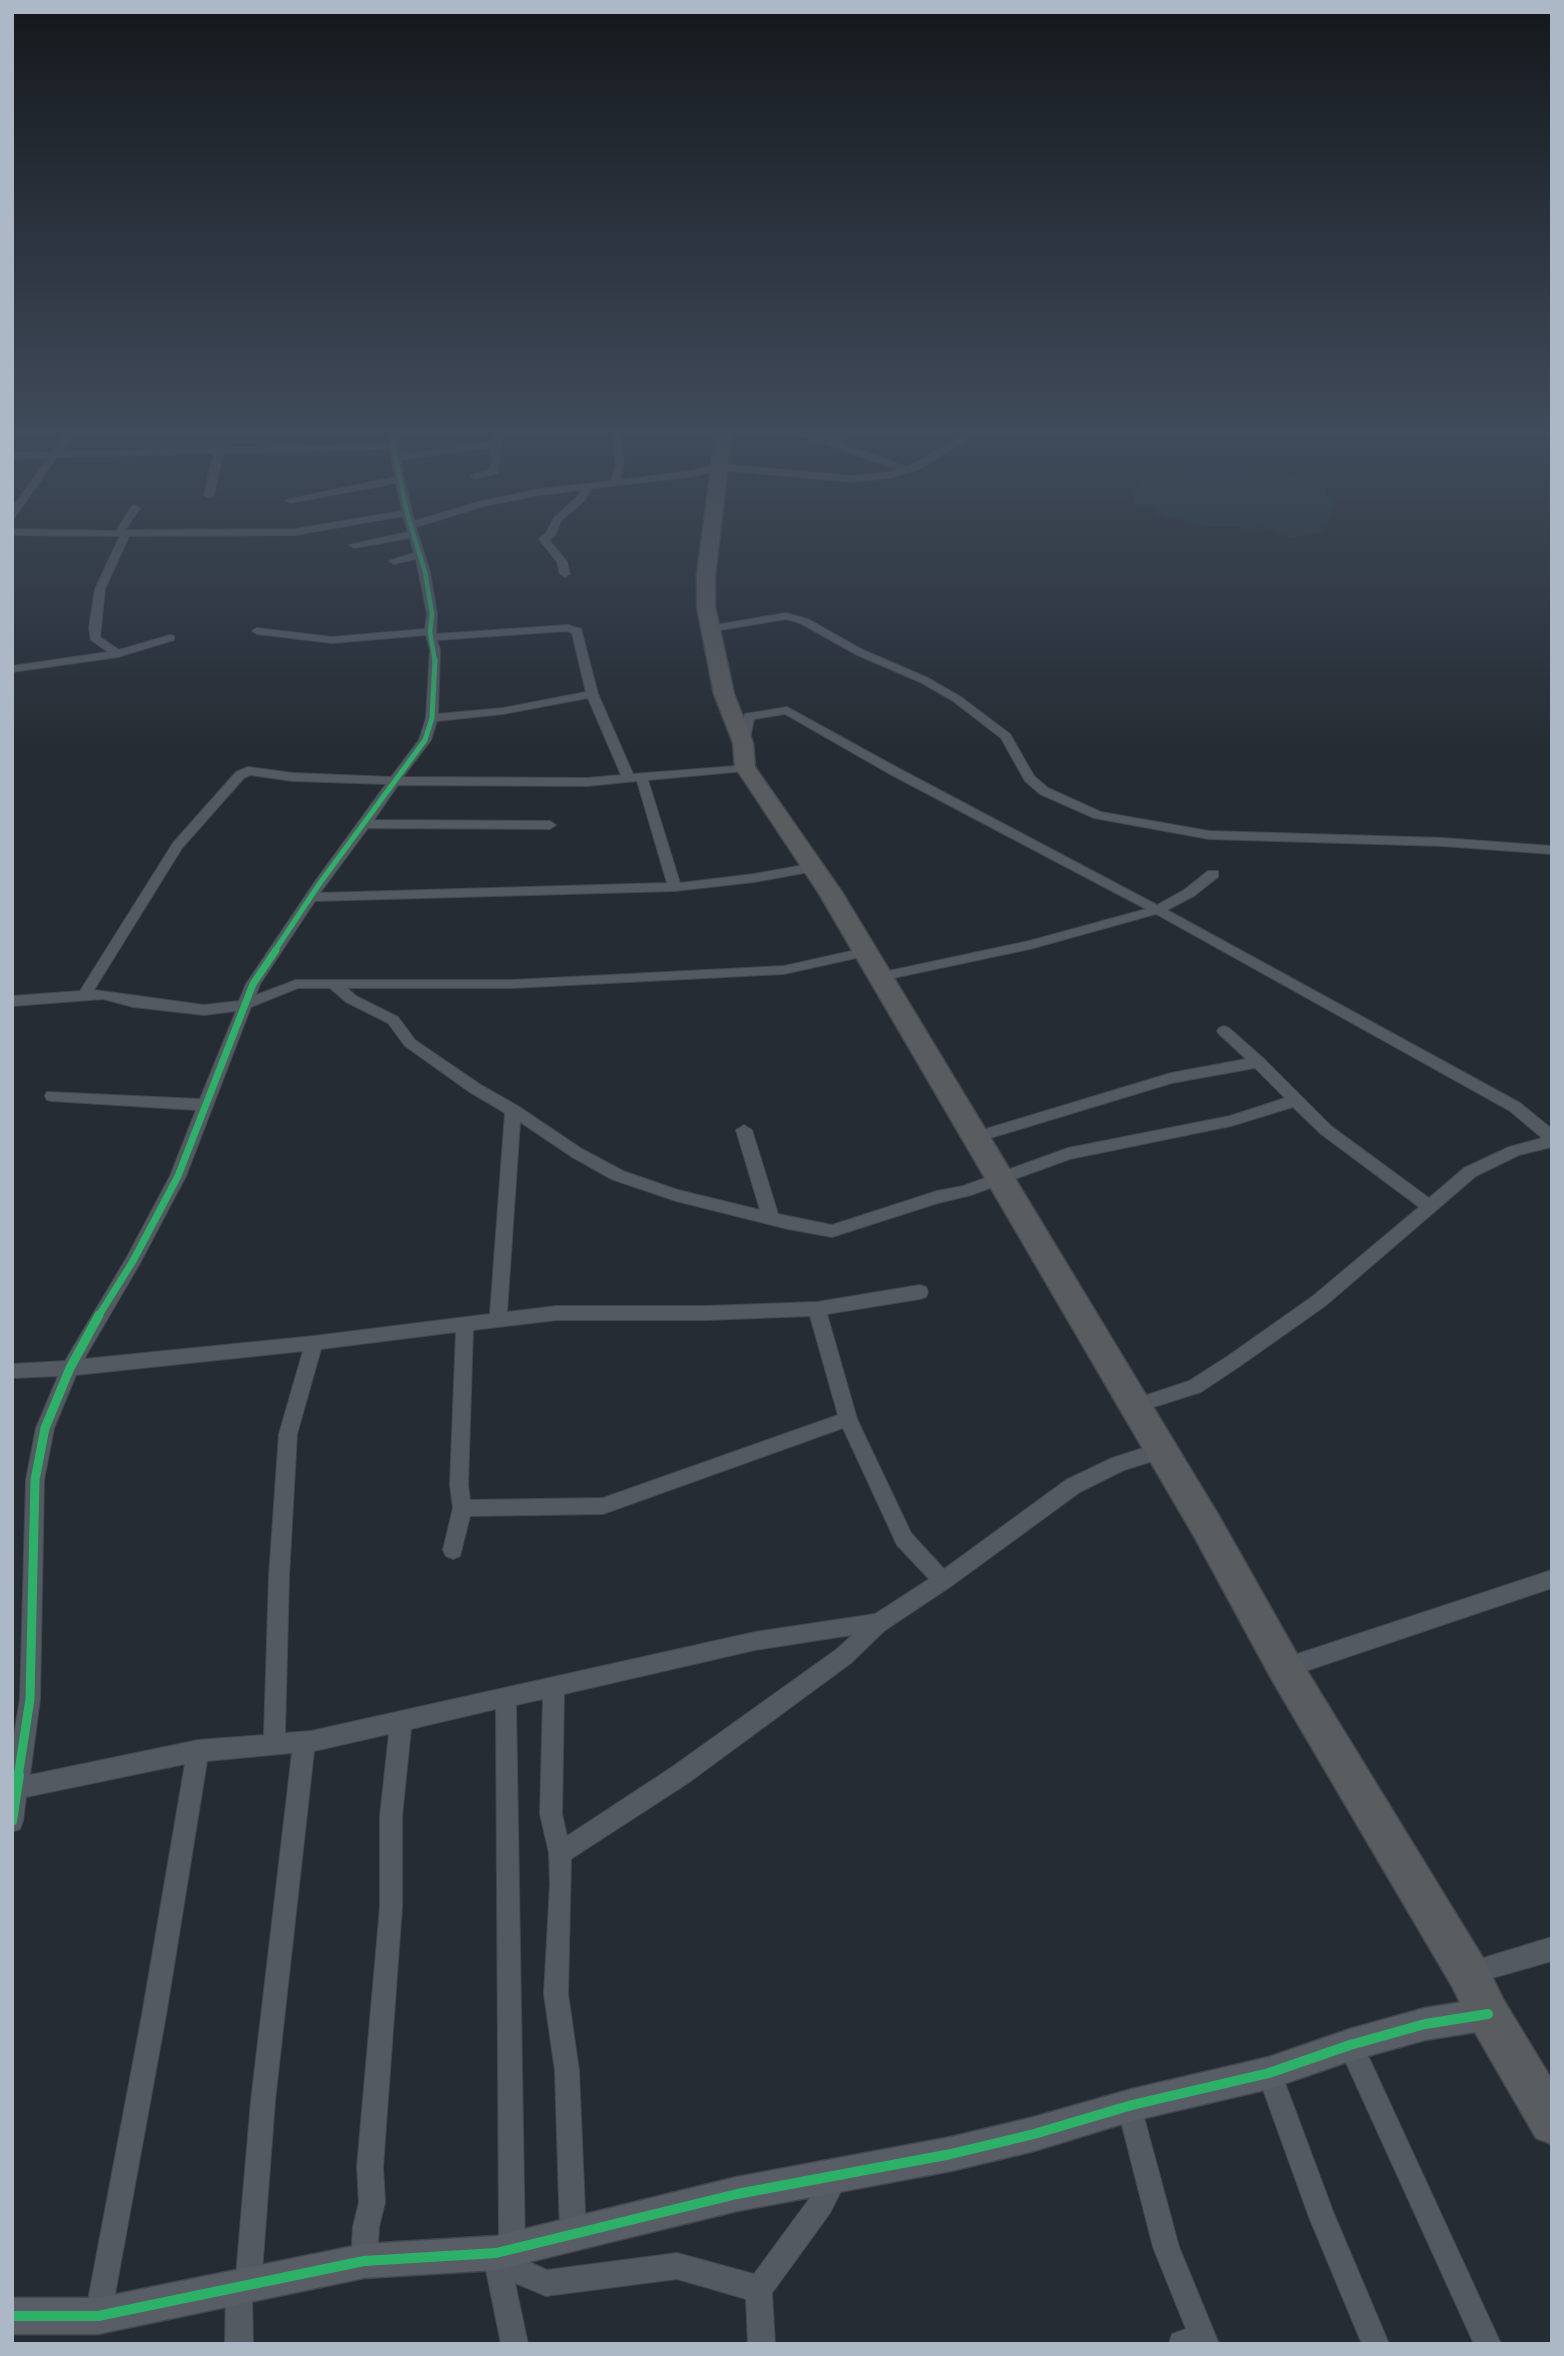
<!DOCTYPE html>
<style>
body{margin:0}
#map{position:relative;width:1564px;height:2356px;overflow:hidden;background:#252c33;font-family:"Source Sans 3",sans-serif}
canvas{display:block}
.frame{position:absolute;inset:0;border:14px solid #adb8c6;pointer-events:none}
</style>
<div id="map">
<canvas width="1564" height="2356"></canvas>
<div class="frame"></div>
</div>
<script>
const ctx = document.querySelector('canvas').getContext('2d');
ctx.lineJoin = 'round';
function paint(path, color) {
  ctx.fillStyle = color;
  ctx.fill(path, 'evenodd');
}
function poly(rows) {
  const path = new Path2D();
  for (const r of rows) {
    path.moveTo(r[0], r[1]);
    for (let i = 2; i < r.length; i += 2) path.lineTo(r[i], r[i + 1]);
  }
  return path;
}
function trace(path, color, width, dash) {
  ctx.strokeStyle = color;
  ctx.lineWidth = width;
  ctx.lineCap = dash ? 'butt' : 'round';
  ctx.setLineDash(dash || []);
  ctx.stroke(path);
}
const green = poly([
 [1212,466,1273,475,1281,473,1316,482,1328,490,1325,493,1327,497,1335,500,1325,532,1290,538,1259,527,1249,530,1240,527,1206,527,1172,517,1167,518,1158,514,1154,506,1133,504,1132,488,1143,481,1164,476,1161,474]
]);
const street = poly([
 [67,431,75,431,61,452,389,444,391,431,399,431,399,455,492,442,494,431,502,431,498,473,474,479,470,476,491,469,492,447,400,460,414,521,482,501,540,489,611,481,616,465,612,431,620,431,624,465,620,480,691,471,719,464,851,476,889,472,898,470,789,431,803,431,831,439,848,431,859,431,839,442,907,467,971,431,981,431,918,470,889,478,851,482,719,470,691,477,592,488,585,500,561,521,555,535,549,540,567,562,570,574,565,577,560,574,557,562,539,539,546,533,554,518,578,496,582,490,540,495,484,506,416,527,430,572,437,614,436,634,568,625,581,629,598,694,633,774,749,765,751,767,745,771,648,780,680,883,754,874,815,863,821,867,815,871,754,882,675,891,315,901,260,984,256,995,296,980,512,980,784,966,865,948,872,952,865,956,784,974,512,988,347,988,356,996,398,1017,415,1040,481,1085,518,1106,582,1149,623,1171,678,1190,760,1210,736,1130,744,1125,752,1130,778,1214,832,1225,937,1191,963,1186,1068,1148,1230,1116,1285,1098,1255,1068,1172,1083,974,1143,966,1138,969,1134,1171,1073,1246,1059,1219,1034,1217,1031,1219,1028,1224,1026,1229,1028,1263,1058,1331,1126,1429,1198,1464,1168,1509,1147,1542,1138,1510,1111,1156,914,1030,949,879,981,874,980,872,977,879,973,1029,941,1146,909,888,773,785,714,754,719,749,743,743,746,739,745,737,743,745,714,787,707,896,767,1157,905,1184,890,1208,871,1218,871,1218,877,1194,896,1167,910,1520,1103,1552,1129,1552,1147,1519,1155,1476,1176,1325,1306,1240,1366,1201,1392,1135,1413,1129,1411,1126,1406,1129,1401,1189,1381,1228,1356,1313,1296,1419,1207,1321,1134,1293,1107,1231,1126,1070,1159,971,1195,938,1203,832,1237,788,1229,676,1201,611,1179,572,1157,520,1122,507,1312,557,1306,707,1306,817,1302,920,1285,926,1287,928,1292,926,1297,920,1299,827,1314,857,1419,911,1533,944,1569,1066,1480,1112,1458,1159,1443,1166,1445,1168,1451,1166,1457,1124,1470,1080,1492,950,1587,884,1631,851,1663,688,1783,571,1859,568,1994,579,2071,586,2234,582,2243,573,2247,564,2243,560,2234,555,2071,544,1994,550,1884,549,1853,540,1814,543,1699,516,1705,525,2249,521,2258,547,2270,677,2253,754,2274,812,2195,825,2169,834,2165,843,2169,847,2178,843,2187,830,2213,772,2293,775,2344,748,2344,746,2299,677,2279,546,2296,515,2283,528,2344,501,2344,486,2270,482,2260,487,2244,499,2241,496,1709,411,1729,402,1816,402,1907,383,2167,385,2202,379,2227,377,2261,373,2270,364,2274,355,2270,351,2261,353,2227,359,2202,357,2167,380,1907,380,1816,389,1734,314,1751,275,2101,261,2285,257,2294,252,2296,253,2344,225,2344,226,2287,230,2278,236,2275,251,2101,292,1753,207,1761,166,2015,111,2316,107,2325,98,2329,89,2325,85,2316,142,2015,185,1764,26,1797,23,1821,20,1829,12,1832,12,1747,20,1699,26,1480,36,1428,58,1376,12,1378,12,1364,65,1361,127,1257,170,1176,196,1110,52,1101,47,1100,45,1096,47,1092,200,1099,236,1011,204,1015,133,1007,103,999,12,1006,12,996,80,991,173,843,236,772,248,767,293,773,391,777,419,740,426,718,430,650,426,635,332,643,257,634,252,631,257,628,332,637,425,629,427,614,416,559,394,564,389,561,414,553,410,538,354,548,349,545,408,532,403,516,295,535,129,536,105,589,100,637,119,650,170,635,174,636,174,640,118,657,12,672,12,666,108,652,91,640,89,628,95,589,120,536,12,535,12,529,116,531,132,506,135,505,140,508,125,530,295,529,402,511,396,483,290,503,285,500,395,477,389,449,223,453,214,495,209,498,204,495,214,453,57,457,15,517,12,518,12,508,48,458,12,459,12,453,52,452,67,431],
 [567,631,572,633,586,692,503,708,438,714,440,650,437,640,567,631],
 [588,698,621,775,587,778,403,777,431,740,437,721,503,714,588,698],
 [250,775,293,781,386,784,314,883,246,984,239,1001,204,1005,94,990,182,848,244,778,250,775],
 [637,781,667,883,320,893,368,828,550,829,556,825,550,821,374,820,398,785,587,786,637,781],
 [298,988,330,988,346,1002,388,1023,405,1046,471,1093,505,1113,490,1314,314,1336,84,1359,139,1265,186,1176,251,1007,298,988],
 [810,1316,838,1415,603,1498,470,1500,468,1485,473,1330,557,1320,707,1320,810,1316],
 [456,1332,450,1485,453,1508,443,1550,446,1556,453,1559,460,1556,470,1516,603,1514,843,1428,897,1545,929,1579,875,1614,755,1632,311,1731,285,1733,289,1576,297,1434,321,1349,456,1332],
 [303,1351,279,1434,269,1576,264,1735,198,1740,30,1775,40,1699,44,1480,54,1428,76,1375,303,1351],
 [852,1635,837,1649,672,1767,567,1836,562,1814,564,1694,755,1650,852,1635],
 [786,613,808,619,863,650,928,678,961,697,1010,734,1034,776,1048,788,1101,812,1209,831,1443,838,1552,846,1552,854,1443,846,1209,839,1094,818,1040,794,1025,781,1001,738,953,701,920,682,855,654,800,623,786,619,709,632,704,629,709,626,786,613],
 [1552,1570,1552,1588,1285,1678,1278,1675,1275,1668,1278,1661,1285,1658,1552,1570],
 [1552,1937,1552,1961,1468,1985,1460,1981,1456,1973,1460,1965,1552,1937],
 [1350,2033,1359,2036,1501,2344,1474,2344,1338,2045,1341,2036,1350,2033],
 [1269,2061,1278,2064,1334,2214,1389,2344,1362,2344,1309,2217,1257,2073,1260,2064,1269,2061],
 [1129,2094,1138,2097,1141,2106,1179,2247,1219,2344,1169,2344,1172,2334,1186,2329,1153,2247,1117,2106,1120,2097,1129,2094]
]);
const secondary = poly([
 [1488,1998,1499,2003,1504,2014,1499,2025,1488,2030,1425,2040,1350,2061,1269,2089,1132,2121,1034,2151,951,2171,737,2211,496,2270,364,2278,98,2334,12,2334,12,2298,98,2298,364,2244,496,2236,737,2177,951,2137,1034,2117,1132,2089,1269,2057,1350,2029,1425,2008,1488,1998]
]);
const highway = poly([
 [716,431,732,431,715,575,715,607,734,694,753,743,755,767,842,892,1219,1516,1298,1656,1483,1958,1503,1999,1552,2080,1552,2144,1536,2138,1473,2029,1453,1988,1272,1680,1195,1538,818,892,735,767,733,743,714,694,697,607,697,575,716,431]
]);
const cyclewayFar4 = poly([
 [395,431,393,446,407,513,425,572,432,614,430,632,435,662]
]);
const cyclewayFar3 = poly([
 [274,952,320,883,425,740,432,718,435,660]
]);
const cyclewayFar2 = poly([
 [98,1317,133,1261,178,1176,253,984,276,950]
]);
const cyclewayFar1 = poly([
 [18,1777,30,1699,35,1480,45,1428,70,1368,99,1315]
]);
const cycleway = poly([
 [12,1821,19,1775],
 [12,2316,98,2316,364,2261,496,2253,737,2194,951,2154,1034,2134,1132,2105,1269,2073,1350,2045,1425,2024,1488,2014]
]);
paint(green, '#223639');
trace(street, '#42484e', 2);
trace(secondary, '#42484e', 3);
trace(highway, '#41484f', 3);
paint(street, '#545a62');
paint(secondary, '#595e66');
paint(highway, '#5a5d60');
trace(cyclewayFar4, '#2db169', 4.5);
trace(cyclewayFar3, '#2db169', 5);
trace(cyclewayFar2, '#2db169', 7);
trace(cyclewayFar1, '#2db169', 9);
trace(cycleway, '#2db169', 10);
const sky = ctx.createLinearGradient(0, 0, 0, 761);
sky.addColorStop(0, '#14181c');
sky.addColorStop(0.57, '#404b5b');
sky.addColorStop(1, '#404b5b00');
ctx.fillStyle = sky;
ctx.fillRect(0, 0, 1564, 761);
</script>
